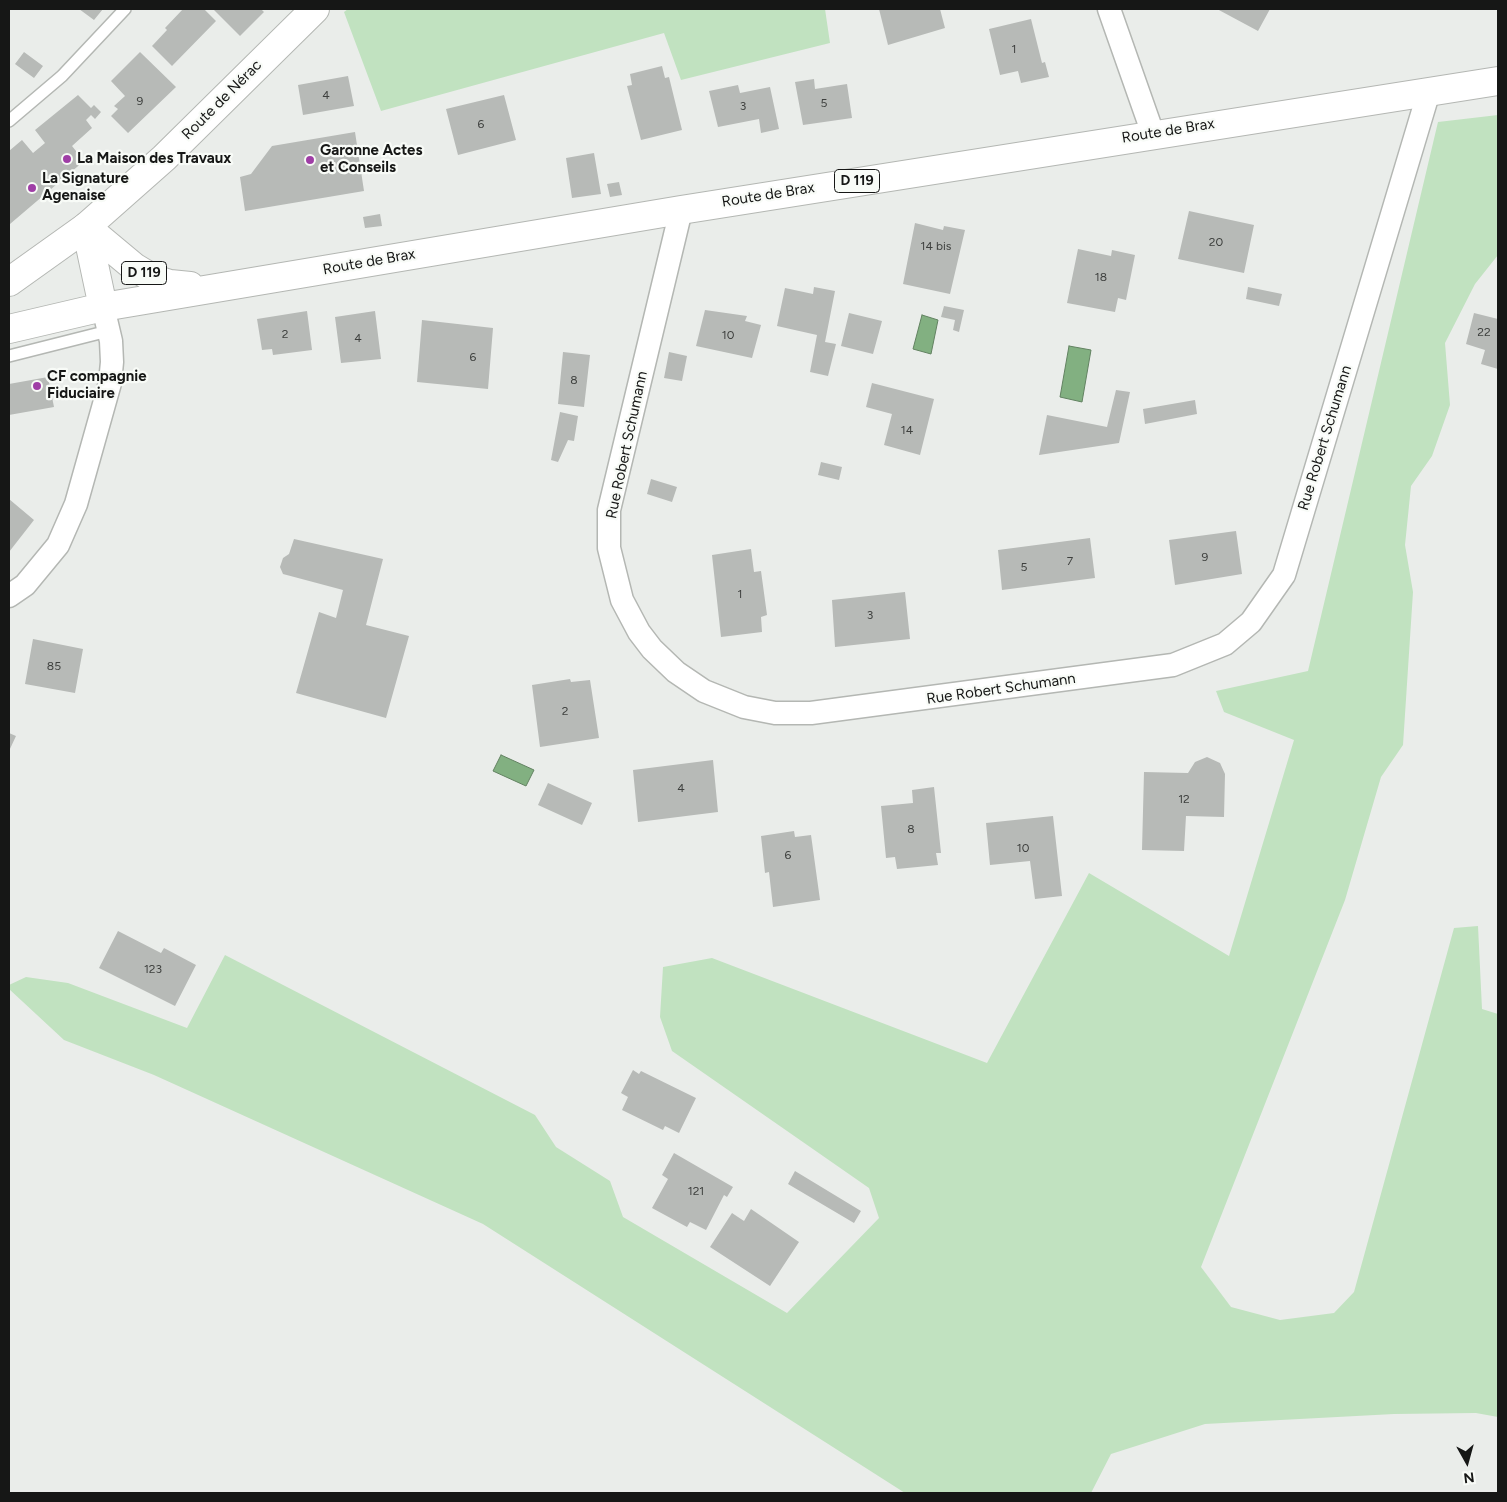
<!DOCTYPE html>
<meta charset="utf-8">
<style>
body{margin:0}
#map{position:relative;width:1507px;height:1502px;overflow:hidden;background:#eaedea;font-family:Figtree,sans-serif}
canvas{display:block}
.frame{position:absolute;inset:0;border:10px solid #161716;pointer-events:none}
.north{position:absolute;left:1442px;top:1437px;width:50px;height:50px;-webkit-text-stroke:4px #f8fbf7;paint-order:stroke;rotate:173deg;font-size:14px;font-weight:700;line-height:20px;text-align:center;color:#161716}
.north::after{content:'';display:block;margin:auto;width:18px;height:22px;background:#161716;clip-path:polygon(50% 0,100% 100%,50% 72%,0 100%)}
</style>
<div id="map">
<canvas width="1507" height="1502"></canvas>
<div class="frame"></div>
<div class="north">N</div>
</div>
<script>
const ctx = document.querySelector('canvas').getContext('2d');
ctx.lineJoin = 'round';
function paint(path, color) {
  ctx.fillStyle = color;
  ctx.fill(path, 'evenodd');
}
function poly(rows) {
  const path = new Path2D();
  for (const r of rows) {
    path.moveTo(r[0], r[1]);
    for (let i = 2; i < r.length; i += 2) path.lineTo(r[i], r[i + 1]);
  }
  return path;
}
function trace(path, color, width, dash) {
  ctx.strokeStyle = color;
  ctx.lineWidth = width;
  ctx.lineCap = dash ? 'butt' : 'round';
  ctx.setLineDash(dash || []);
  ctx.stroke(path);
}
function write(font, color, halo, rows, align = 'center') {
  ctx.font = font + ' Figtree,sans-serif';
  ctx.lineWidth = 4.5;
  ctx.setLineDash([]);
  ctx.textBaseline = 'middle';
  ctx.strokeStyle = halo;
  ctx.fillStyle = color;
  for (const [text, x, y, turn = 0] of rows) {
    ctx.save();
    ctx.translate(x, y);
    ctx.rotate((+turn || 0) * Math.PI / 180);
    ctx.textAlign = isNaN(turn) ? turn : align;
    if (halo) ctx.strokeText(text, 0, 0);
    ctx.fillText(text, 0, 0);
    ctx.restore();
  }
}
const green = poly([
 [348,9,825,9,830,43,681,80,664,33,381,111,344,12],
 [1498,115,1498,255,1475,284,1445,343,1450,405,1432,456,1411,486,1405,545,1413,592,1403,745,1381,777,1345,900,1201,1267,1231,1307,1280,1320,1334,1313,1354,1292,1454,928,1478,926,1482,1009,1498,1014,1498,1417,1476,1413,1394,1414,1205,1424,1111,1454,1091,1493,905,1493,483,1224,154,1075,64,1040,9,989,9,985,26,977,68,983,187,1028,225,955,535,1115,556,1147,610,1181,623,1217,787,1313,879,1218,869,1188,672,1051,660,1017,663,967,712,958,987,1063,1089,873,1229,956,1294,740,1224,712,1216,691,1308,671,1438,122]
]);
const water = poly([
 [922,315,938,320,931,354,913,349,922,315],
 [1069,346,1091,350,1082,402,1060,397,1069,346],
 [501,755,534,770,526,786,493,771,501,755]
]);
const building = poly([
 [79,9,103,9,94,20],
 [183,9,204,9,216,21,172,66,152,46,167,30,165,28],
 [213,9,261,9,264,12,240,36],
 [879,9,940,9,945,28,888,45],
 [1217,9,1270,9,1258,31],
 [1031,19,1042,63,1045,62,1049,77,1021,83,1018,71,1000,75,989,29],
 [24,52,43,66,34,78,15,64],
 [140,52,176,87,128,133,111,116,118,109,114,106,125,96,111,81],
 [662,66,665,78,669,77,682,130,641,140,627,86,632,85,630,74],
 [348,76,354,106,303,115,298,85],
 [814,79,815,89,847,84,852,118,803,125,795,82],
 [738,85,740,93,770,87,779,129,761,133,759,119,718,127,709,91],
 [78,95,91,108,94,105,101,112,95,119,91,115,86,120,92,128,72,146,84,161,10,224,9,151,22,140,33,153,45,143,35,130],
 [504,95,516,140,458,155,446,109],
 [355,132,364,191,245,211,240,177,251,174,272,146],
 [594,153,601,194,572,198,566,158],
 [619,182,622,195,610,197,607,184],
 [1189,211,1254,225,1244,273,1178,259],
 [380,214,382,226,365,228,363,217],
 [915,223,943,230,944,226,965,230,950,294,903,284],
 [1078,249,1111,256,1112,250,1135,255,1126,300,1118,298,1115,312,1067,303],
 [814,287,835,291,825,342,836,344,828,376,810,372,817,335,777,326,785,288,813,294],
 [1248,287,1282,294,1279,306,1246,299],
 [944,306,964,310,959,332,953,330,955,320,941,317],
 [705,310,747,316,745,321,761,325,752,358,696,346],
 [307,311,312,350,273,355,272,349,262,350,257,319],
 [375,311,381,359,341,363,335,317],
 [849,313,882,321,873,354,841,346],
 [1474,313,1498,319,1498,369,1481,364,1485,350,1466,344],
 [422,320,493,328,488,389,417,382],
 [563,352,590,355,584,407,558,404],
 [669,352,687,356,682,381,664,378],
 [48,377,54,407,9,415,9,384],
 [872,383,934,399,920,455,884,445,892,414,866,407],
 [1116,390,1130,392,1119,443,1039,455,1047,415,1107,427],
 [1195,400,1197,414,1145,424,1143,409],
 [560,412,578,416,574,441,568,440,558,462,551,460],
 [821,462,842,467,839,480,818,475],
 [651,479,677,487,672,502,647,494],
 [9,499,34,520,9,552],
 [1236,531,1242,574,1175,585,1169,540],
 [1090,538,1095,578,1002,590,998,550],
 [294,539,383,559,366,625,409,636,386,718,296,693,319,612,336,618,343,590,283,574,280,567,283,558,289,554],
 [751,549,754,572,761,571,767,615,761,617,762,632,721,637,712,555],
 [905,592,910,639,835,647,832,600],
 [33,639,83,649,75,693,25,684],
 [570,679,571,682,590,680,599,738,540,747,532,685],
 [9,733,16,736,9,751],
 [1207,757,1220,763,1225,774,1224,817,1186,816,1184,851,1142,850,1144,772,1188,773,1195,762],
 [713,760,718,812,638,822,633,770],
 [548,783,592,803,582,825,538,805],
 [934,787,941,853,936,853,938,865,897,869,895,857,886,858,881,806,913,803,912,790],
 [1053,816,1062,896,1035,899,1030,861,990,865,986,823],
 [794,831,795,837,811,835,820,900,773,907,769,872,765,873,761,836],
 [118,931,161,953,164,948,196,965,175,1006,99,968],
 [633,1070,639,1074,641,1071,696,1098,679,1133,665,1126,663,1130,622,1110,628,1097,621,1093],
 [674,1153,733,1187,727,1197,724,1195,706,1230,690,1222,687,1227,652,1208,668,1179,662,1175],
 [795,1171,861,1211,854,1223,788,1184],
 [751,1209,799,1242,770,1286,710,1247,732,1213,744,1221]
]);
const service = poly([
 [9,121,62,76,125,9],
 [9,356,108,331]
]);
const minor = poly([
 [1109,9,1153,134],
 [681,210,609,510,609,548,622,600,639,632,652,649,676,672,704,691,744,707,775,713,811,713,1173,665,1225,644,1251,622,1284,575,1429,91],
 [9,596,25,585,58,545,76,504,110,383,112,362,111,341,103,307]
]);
const secondary = poly([
 [9,282,86,227,164,158,315,9]
]);
const primary = poly([
 [86,227,134,267,154,279,170,284,190,286],
 [86,227,103,307],
 [9,329,103,307,681,210,1498,81]
]);
const markers = [
 [67,159,5,"#9f3ea6"],
 [310,160,5,"#9f3ea6"],
 [32,188,5,"#9f3ea6"],
 [37,386,5,"#9f3ea6"]
];
const numberNames = [
 ["1",1014,49],
 ["4",326,95],
 ["9",140,101],
 ["5",824,103],
 ["3",743,106],
 ["6",481,124],
 ["20",1216,242],
 ["14 bis",936,246],
 ["18",1101,277],
 ["22",1484,332],
 ["2",285,334],
 ["10",728,335],
 ["4",358,338],
 ["6",473,357],
 ["8",574,380],
 ["14",907,430],
 ["9",1205,557],
 ["7",1070,561],
 ["5",1024,567],
 ["1",740,594],
 ["3",870,615],
 ["85",54,666],
 ["2",565,711],
 ["4",681,788],
 ["12",1184,799],
 ["8",911,829],
 ["10",1023,848],
 ["6",788,855],
 ["123",153,969],
 ["121",696,1191]
];
const shields = [
 [857,181,45],
 [144,273,45]
];
const shieldNames = [
 ["D 119",857,181],
 ["D 119",144,273]
];
const streetNames = [
 ["Route de Nérac",222,100,-45],
 ["Route de Brax",1168,131,-9],
 ["Route de Brax",768,195,-9],
 ["Route de Brax",369,262,-10],
 ["Rue Robert Schumann",1325,438,-73],
 ["Rue Robert Schumann",627,445,-78],
 ["Rue Robert Schumann",1001,689,-8]
];
const poiNames = [
 ["Garonne Actes",320,151],
 ["et Conseils",320,168],
 ["La Maison des Travaux",77,159],
 ["La Signature",42,179],
 ["Agenaise",42,196],
 ["CF compagnie",47,377],
 ["Fiduciaire",47,394]
];
paint(green, '#c1e2c0');
paint(water, '#82b081');
trace(water, '#628261', 1);
paint(building, '#b7bab7');
trace(service, '#b4b7b3', 14);
trace(minor, '#b4b7b3', 25);
trace(secondary, '#b4b7b3', 30);
trace(primary, '#b4b7b3', 30);
trace(service, '#fff', 11);
trace(minor, '#fff', 22);
trace(secondary, '#fff', 28);
trace(primary, '#fff', 28);
for (const [x, y, r, color] of markers) {
  const dot = new Path2D();
  dot.arc(x, y, r, 0, 2 * Math.PI);
  ctx.fillStyle = color;
  ctx.fill(dot);
  trace(dot, '#f8fbf7', 2);
}
write('12px', '#3e403e', null, numberNames);
for (const [x, y, w] of shields) {
  const box = new Path2D();
  box.roundRect(x - w / 2, y - 11.5, w, 23, 4);
  ctx.fillStyle = '#f8fbf7';
  ctx.fill(box);
  trace(box, '#161716', 1);
}
write('bold 14px', '#161716', null, shieldNames);
write('15px', '#161716', '#f8fbf7', streetNames);
write('bold 15px', '#161716', '#f8fbf7', poiNames, 'left');
</script>
